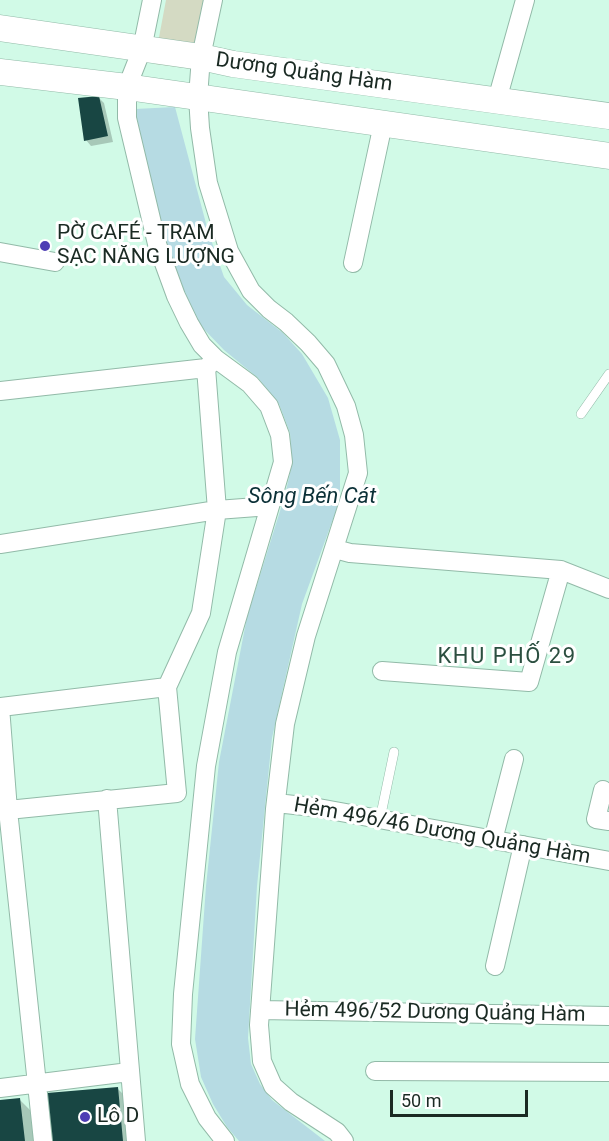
<!DOCTYPE html>
<meta charset="utf-8">
<style>
body{margin:0}
#map{position:relative;width:609px;height:1141px;overflow:hidden;background:#d1fae7;font-family:Roboto,sans-serif}
canvas{display:block}
.scale{position:absolute;left:390px;top:1090px;width:138px;height:27px;box-sizing:border-box;border:3px solid #1a2a23;border-top:0;padding-left:8px;font-size:18px;line-height:21px;white-space:nowrap;color:#1a2a23;-webkit-text-stroke:4px #fff;paint-order:stroke}
</style>
<div id="map">
<canvas width="609" height="1141"></canvas>
<div class="scale">50 m</div>
</div>
<script>
const ctx = document.querySelector('canvas').getContext('2d');
ctx.lineJoin = 'round';
function paint(path, color) {
  ctx.fillStyle = color;
  ctx.fill(path, 'evenodd');
}
function poly(rows) {
  const path = new Path2D();
  for (const r of rows) {
    path.moveTo(r[0], r[1]);
    for (let i = 2; i < r.length; i += 2) path.lineTo(r[i], r[i + 1]);
  }
  return path;
}
function trace(path, color, width, dash) {
  ctx.strokeStyle = color;
  ctx.lineWidth = width;
  ctx.lineCap = dash ? 'butt' : 'round';
  ctx.setLineDash(dash || []);
  ctx.stroke(path);
}
function write(font, color, halo, rows, align = 'center') {
  ctx.font = font + ' Roboto,sans-serif';
  ctx.lineWidth = 6;
  ctx.setLineDash([]);
  ctx.textBaseline = 'middle';
  ctx.strokeStyle = halo;
  ctx.fillStyle = color;
  for (const [text, x, y, turn = 0] of rows) {
    ctx.save();
    ctx.translate(x, y);
    ctx.rotate((+turn || 0) * Math.PI / 180);
    ctx.textAlign = isNaN(turn) ? turn : align;
    if (halo) ctx.strokeText(text, 0, 0);
    ctx.fillText(text, 0, 0);
    ctx.restore();
  }
}
const green = poly([
 [166,0,206,0,192,69,154,64]
]);
const water = poly([
 [175,107,208,231,224,277,247,305,283,333,302,354,328,398,340,440,340,500,302,604,272,738,257,886,248,1038,251,1064,260,1084,272,1100,325,1141,239,1141,227,1127,213,1104,201,1077,195,1039,206,886,219,762,247,617,285,495,292,464,290,433,279,404,258,378,224,350,197,322,166,257,135,109]
]);
const shadow = poly([
 [99,98,104,103,113,142,91,146,86,140],
 [117,1088,132,1103,136,1141,52,1141],
 [19,1099,34,1114,37,1141,0,1141,0,1101]
]);
const building = poly([
 [99,96,108,136,84,141,78,98],
 [118,1087,123,1141,51,1141,47,1093],
 [20,1098,25,1141,0,1141,0,1100]
]);
const lane = poly([
 [581,414,609,374],
 [380,819,394,752]
]);
const street = poly([
 [152,0,142,49,127,87,127,118,157,244,176,296,189,323,202,345,216,359,250,384,269,406,280,435,283,462,227,652,206,766,183,994,181,1044,190,1084,207,1118,225,1141],
 [213,0,201,57,198,97,200,128,208,183,229,251,251,291,269,309,286,322,308,343,326,364,346,406,354,435,358,473,306,636,285,724,275,809,259,1025,262,1061,273,1086,291,1102,337,1132,344,1141],
 [497,100,525,0],
 [0,252,55,262],
 [353,263,383,124],
 [0,391,206,368,215,360],
 [0,544,217,510,270,506],
 [335,549,350,553,561,570,609,589],
 [382,671,529,682,561,570],
 [0,707,8,810,43,1141],
 [1,707,167,687],
 [603,790,596,819,609,821],
 [107,799,136,1141],
 [276,803,313,807,609,861],
 [8,810,177,793,167,687,201,613,217,510,206,368],
 [493,840,514,759],
 [495,966,523,845],
 [260,1010,609,1016],
 [375,1071,609,1072],
 [0,1088,129,1072]
]);
const secondary = poly([
 [0,28,201,57,233,64,609,116],
 [0,72,127,87,609,156]
]);
const markers = [
 [45,246,6,"#4d3db4"],
 [85,1117,6,"#4d3db4"]
];
const streetNames = [
 ["Dương Quảng Hàm",304,73,8],
 ["Hẻm 496/46 Dương Quảng Hàm",442,832,10],
 ["Hẻm 496/52 Dương Quảng Hàm",435,1013,1]
];
const poiNames = [
 ["PỜ CAFÉ - TRẠM",57,234],
 ["SẠC NĂNG LƯỢNG",57,258],
 ["Lô D",97,1117]
];
const waterNames = [
 ["Sông Bến Cát",312,497]
];
const neighbourhoodNames = [
 ["KHU PHỐ 29",507,657]
];
paint(green, '#d4dac3');
paint(water, '#b6dbe3');
paint(shadow, '#0003');
paint(building, '#184643');
trace(lane, '#92baa8', 10);
trace(street, '#92baa8', 20);
trace(secondary, '#92baa8', 27);
trace(lane, '#fff', 9);
trace(street, '#fff', 18);
trace(secondary, '#fff', 26);
for (const [x, y, r, color] of markers) {
  const dot = new Path2D();
  dot.arc(x, y, r, 0, 2 * Math.PI);
  ctx.fillStyle = color;
  ctx.fill(dot);
  trace(dot, '#fff', 2);
}
write('21px', '#1a2a23', '#fff', streetNames);
write('21px', '#1a2a23', '#fff', poiNames, 'left');
write('italic 22px', '#0b3037', '#fff', waterNames);
ctx.letterSpacing = '1.5px';
write('22px', '#2b4f40', '#fff', neighbourhoodNames);
ctx.letterSpacing = '0px';
</script>
